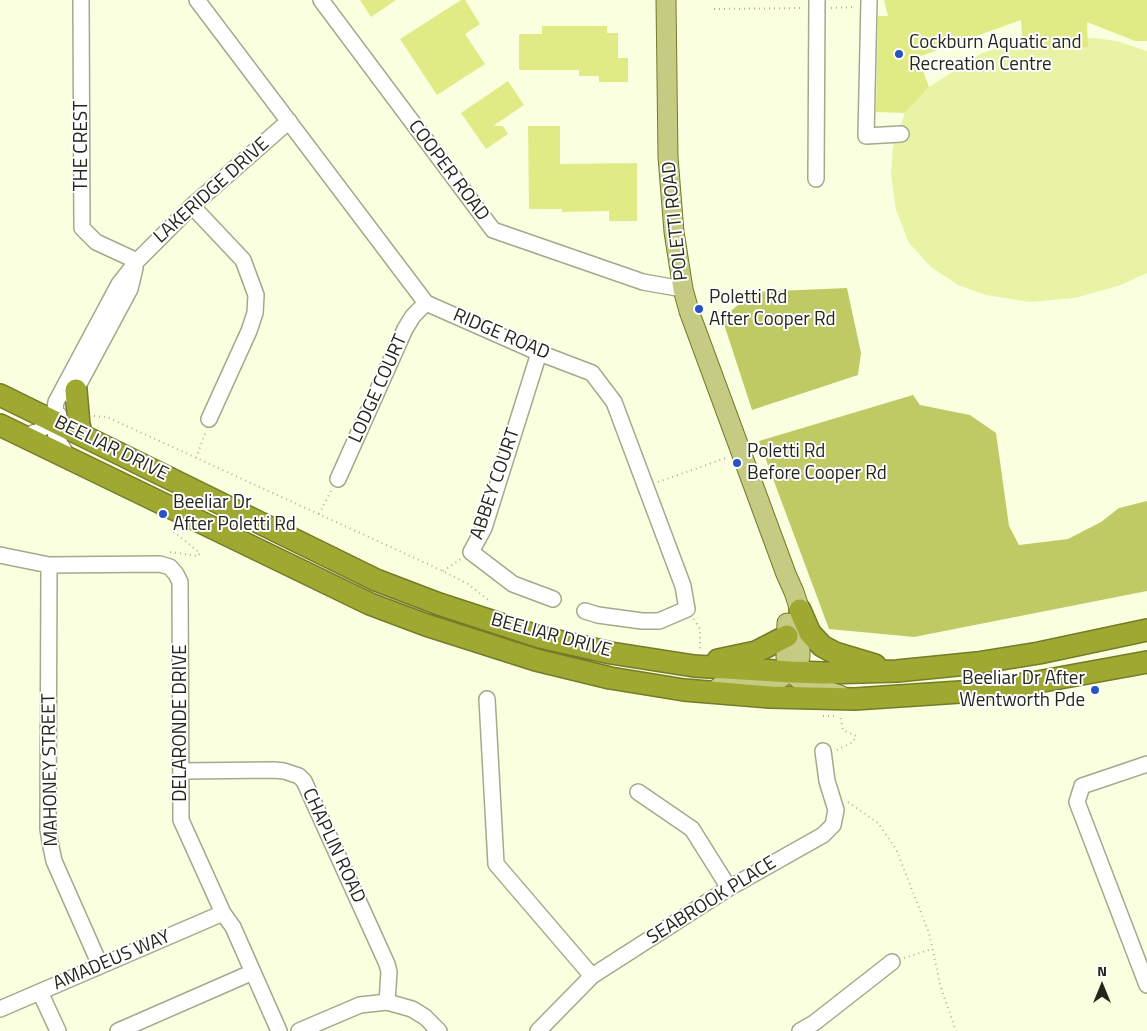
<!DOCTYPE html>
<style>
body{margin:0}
#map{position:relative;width:1147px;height:1031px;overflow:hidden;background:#faffdf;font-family:"Titillium Web",sans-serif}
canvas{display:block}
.north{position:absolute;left:1077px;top:961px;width:50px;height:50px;-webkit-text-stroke:4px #fff;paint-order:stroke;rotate:0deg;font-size:14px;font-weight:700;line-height:20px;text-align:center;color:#25261b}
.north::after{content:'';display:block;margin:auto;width:18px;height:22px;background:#25261b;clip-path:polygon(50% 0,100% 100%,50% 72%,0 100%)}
</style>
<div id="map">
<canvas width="1147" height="1031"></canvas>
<div class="north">N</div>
</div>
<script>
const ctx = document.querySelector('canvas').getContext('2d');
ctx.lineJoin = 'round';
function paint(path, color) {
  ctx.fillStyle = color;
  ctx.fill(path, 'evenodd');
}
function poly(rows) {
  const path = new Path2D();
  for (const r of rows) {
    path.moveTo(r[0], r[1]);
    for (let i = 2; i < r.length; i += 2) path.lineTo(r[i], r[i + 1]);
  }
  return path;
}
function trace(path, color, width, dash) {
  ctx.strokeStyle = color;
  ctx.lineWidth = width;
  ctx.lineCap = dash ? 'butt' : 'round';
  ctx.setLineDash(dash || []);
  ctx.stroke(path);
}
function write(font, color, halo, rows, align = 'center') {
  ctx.font = font + ' "Titillium Web",sans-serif';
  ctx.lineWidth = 4;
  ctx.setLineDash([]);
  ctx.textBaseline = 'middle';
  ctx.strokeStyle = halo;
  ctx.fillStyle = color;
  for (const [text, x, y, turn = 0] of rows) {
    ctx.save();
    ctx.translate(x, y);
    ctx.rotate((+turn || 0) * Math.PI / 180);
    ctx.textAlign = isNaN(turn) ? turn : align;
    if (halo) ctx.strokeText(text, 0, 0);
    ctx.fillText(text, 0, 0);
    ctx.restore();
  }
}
const green = poly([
 [1094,38,1117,41,1147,51,1147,273,1121,285,1075,298,1029,302,986,295,958,285,931,267,909,243,896,210,891,176,893,147,905,113,929,87,982,53,1013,43]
]);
const forest = poly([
 [847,288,861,353,858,375,752,410,722,318,754,292],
 [913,395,920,405,970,415,996,433,1009,526,1019,545,1068,539,1101,522,1119,508,1147,501,1147,591,914,637,829,629,759,441]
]);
const building = poly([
 [360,0,396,0,371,17],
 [461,0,465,0,480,24,465,34,485,64,437,95,400,39],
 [884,0,1147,0,1147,41,1135,41,1087,22,1088,47,1023,51,1021,20,918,57,929,87,905,113,876,112,878,16,888,16],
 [542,26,607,26,607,33,618,33,618,58,628,58,628,82,599,82,599,76,579,76,579,70,519,70,519,34,542,34],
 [508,81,524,105,493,126,503,126,508,134,486,149,461,113],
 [528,126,560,126,560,164,637,163,637,221,609,221,609,211,562,212,562,209,529,209]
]);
const path = poly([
 [831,8,856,7],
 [714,9,804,8],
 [94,416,107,417,443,571,468,584,491,602],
 [196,458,206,431],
 [658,482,726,458],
 [319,514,332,489],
 [170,552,198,556,200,553,174,532,174,526],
 [443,571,461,559],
 [694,619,700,629,700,649],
 [823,716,835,716],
 [837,750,853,742,856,736,843,730,840,715],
 [848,802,878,823,896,849,929,933,941,988,956,1031],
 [904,958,932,949]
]);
const minor = poly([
 [81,0,82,228,96,242,137,261],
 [197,0,426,303,537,352,592,373,614,402,683,586,687,609,659,621,642,621,598,615,585,611],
 [321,0,493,230,643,282,683,289],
 [869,0,866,136,901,134],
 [816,179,817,0],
 [192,206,243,260,256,295,255,313,249,331,209,419],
 [539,353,484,528,471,552,513,584,553,599],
 [72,397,130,289,135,268],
 [24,436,39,431,59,415],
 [68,457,56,437,53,421,56,402,119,284,137,261,192,206,289,121],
 [338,479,405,329,413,316,426,303],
 [0,555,49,565,160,564,170,567,176,574,180,582,181,820,223,913,233,927,279,1031],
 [49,565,48,829,50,842,54,861,100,965],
 [487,699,496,864,592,976],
 [1147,764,1082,786,1077,802,1147,985],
 [181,771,274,770,284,771,299,776,304,781,387,964,389,972,387,1002],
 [638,792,692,829,729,888],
 [40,992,58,1031],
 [0,1009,223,913],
 [118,1031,253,972],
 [299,1031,360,1005,387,1002,412,1009,425,1017,439,1031],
 [538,1031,592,976,729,888,823,835,833,825,836,810,827,781,823,751],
 [800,1031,814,1023,892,962]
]);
const major = poly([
 [666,0,668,157,674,232,683,289,689,311,786,574,794,592,800,610,800,657,797,667,779,679,719,687],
 [787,623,786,657,791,672,799,679,824,690,840,695]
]);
const highway = poly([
 [76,390,79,425,82,435],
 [0,395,376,580,439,604,540,637,611,653,694,666,791,672,825,673,897,671,977,663,1039,653,1147,630],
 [0,425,370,604,426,625,536,660,610,678,684,690,770,697,855,699,975,691,1032,683,1147,662],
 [800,610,810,633,822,646,835,653,875,665],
 [718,660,756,652,787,636]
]);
const markers = [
 [899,54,5,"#2754c2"],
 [699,309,5,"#2754c2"],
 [737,463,5,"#2754c2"],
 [163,514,5,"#2754c2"],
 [1095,690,5,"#2754c2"]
];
const poiNames = [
 ["Cockburn Aquatic and",909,43],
 ["Recreation Centre",909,65],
 ["Poletti Rd",709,298],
 ["After Cooper Rd",709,320],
 ["Poletti Rd",747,452],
 ["Before Cooper Rd",747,474],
 ["Beeliar Dr",173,503],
 ["After Poletti Rd",173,525],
 ["Beeliar Dr After",1085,679,"right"],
 ["Wentworth Pde",1085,701,"right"]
];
const streetNames = [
 ["THE CREST",82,146,-90],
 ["COOPER ROAD",448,171,53],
 ["LAKERIDGE DRIVE",212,191,-42],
 ["POLETTI ROAD",676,221,-96],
 ["RIDGE ROAD",501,335,23],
 ["LODGE COURT",379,389,-66],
 ["BEELIAR DRIVE",111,449,26],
 ["ABBEY COURT",496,484,-71],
 ["BEELIAR DRIVE",551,636,15],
 ["DELARONDE DRIVE",181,723,-90],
 ["MAHONEY STREET",51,770,-91],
 ["CHAPLIN ROAD",333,846,65],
 ["SEABROOK PLACE",712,901,-32],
 ["AMADEUS WAY",112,961,-23]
];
paint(green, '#e9f3a5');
paint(forest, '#c0ca65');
paint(building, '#e1eb86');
trace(minor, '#a5a98c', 18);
trace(major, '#747b29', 21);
trace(highway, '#747b29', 24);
trace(path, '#b0b39b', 2, [1, 4]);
trace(minor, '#fff', 15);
trace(major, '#c5cb83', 19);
trace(highway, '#9fa931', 21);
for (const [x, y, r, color] of markers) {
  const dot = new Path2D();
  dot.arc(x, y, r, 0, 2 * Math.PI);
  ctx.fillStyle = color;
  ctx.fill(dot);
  trace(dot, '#fff', 2);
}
write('19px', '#25261b', '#fff', poiNames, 'left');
write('19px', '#25261b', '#fff', streetNames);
</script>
